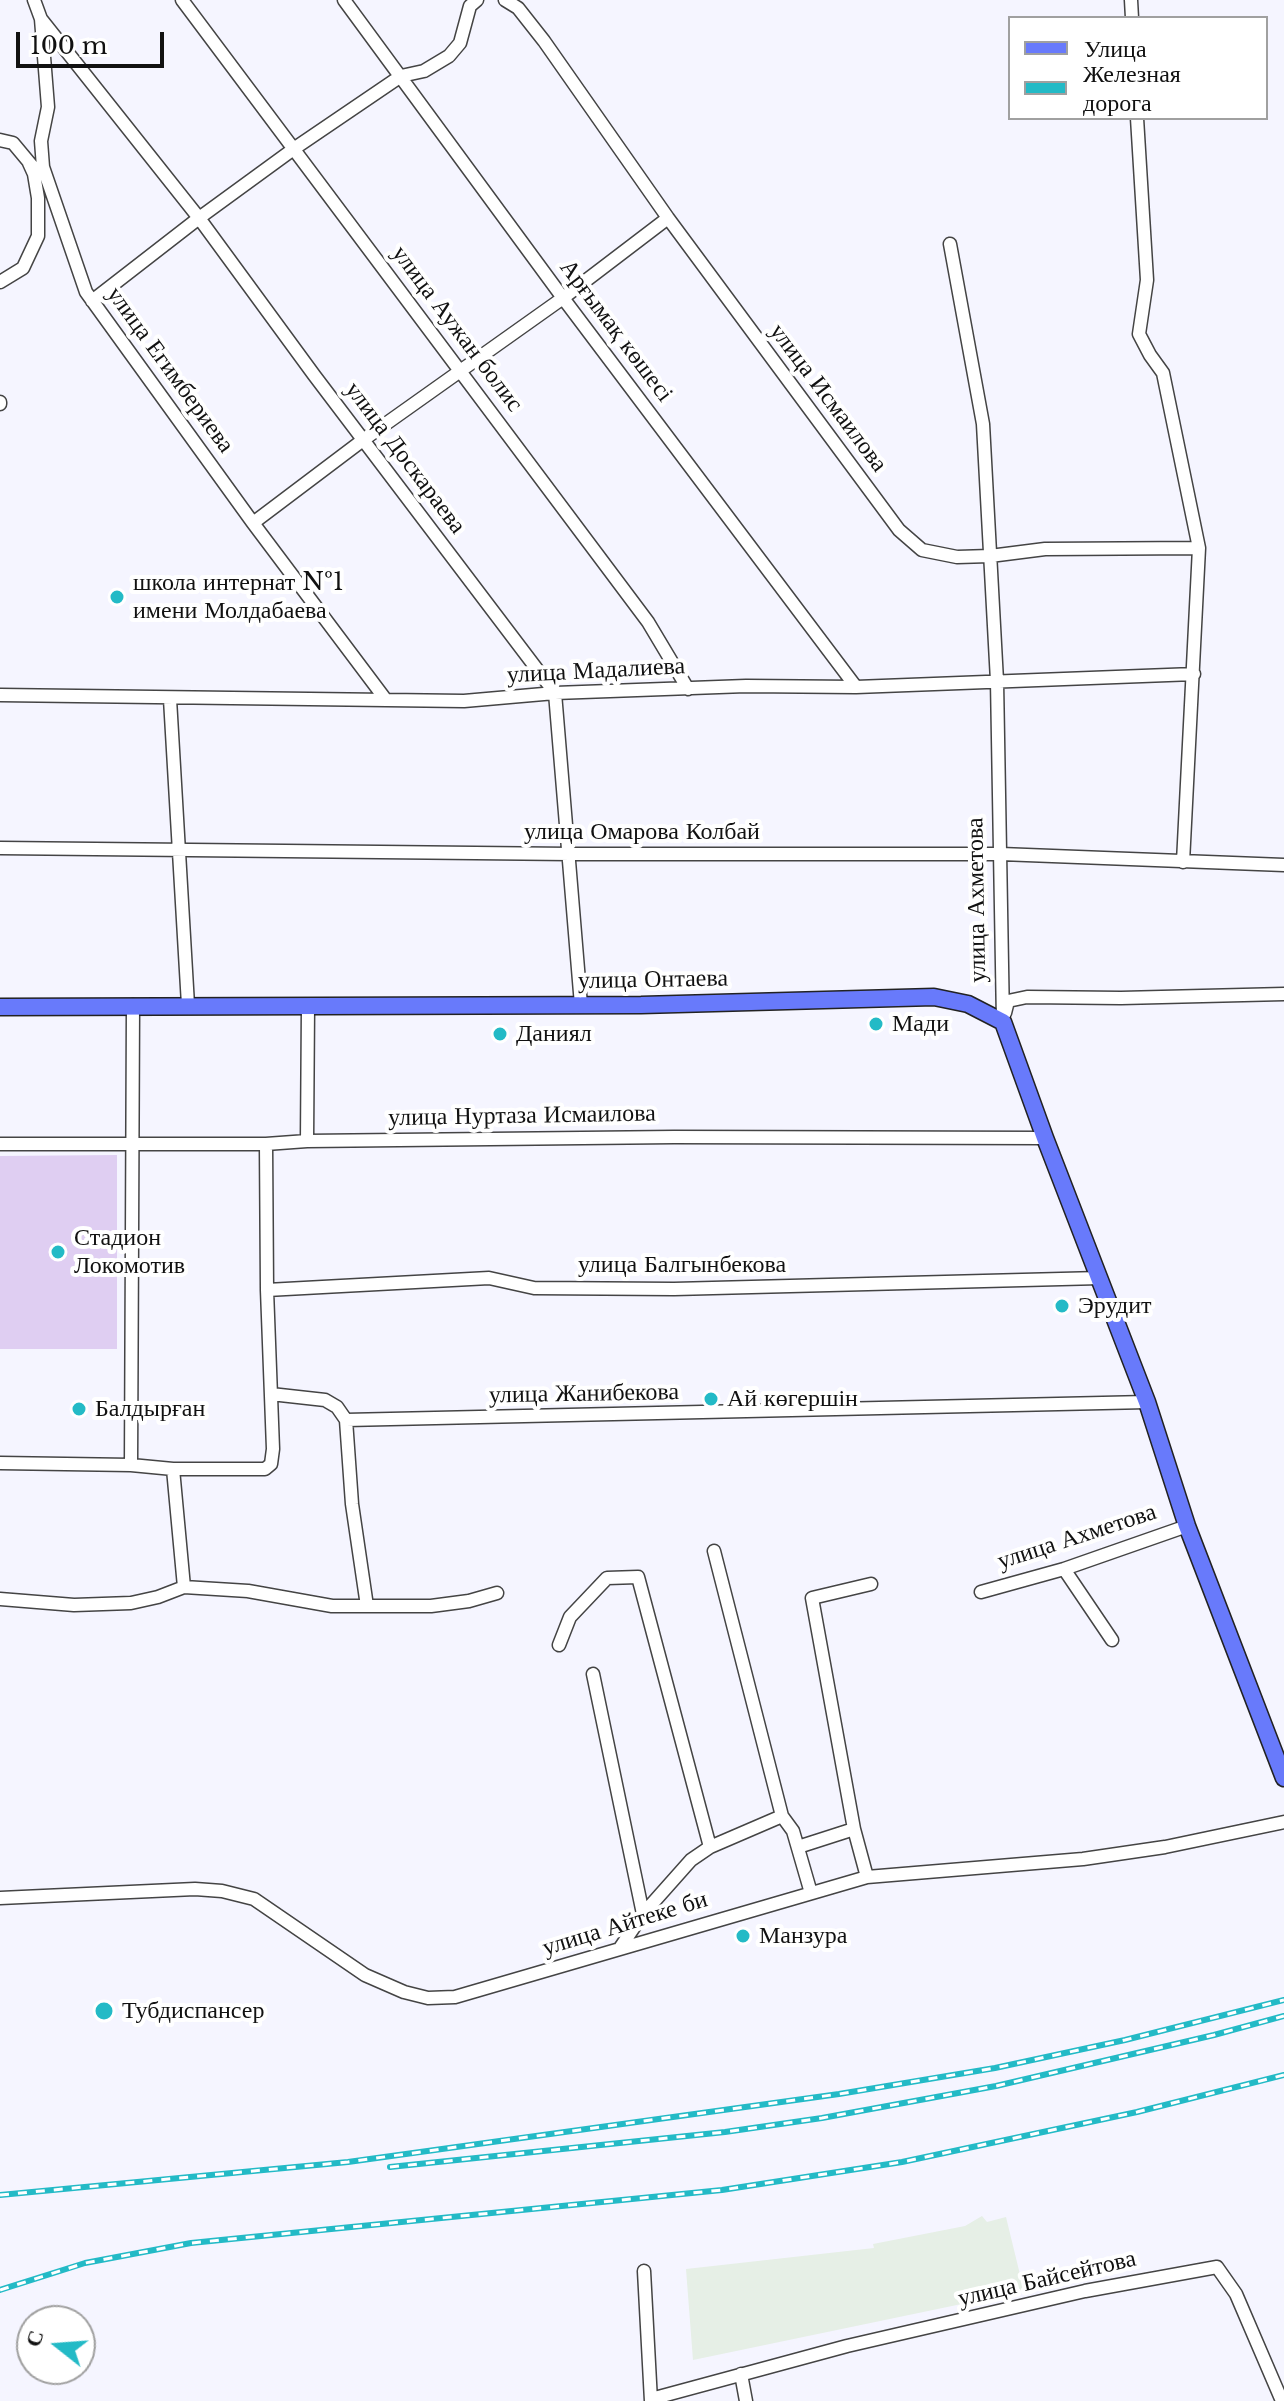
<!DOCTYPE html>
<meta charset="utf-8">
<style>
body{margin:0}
#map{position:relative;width:1284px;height:2401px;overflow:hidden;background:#f5f5ff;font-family:"Libre Baskerville",serif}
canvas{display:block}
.legend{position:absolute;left:1008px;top:16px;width:260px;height:104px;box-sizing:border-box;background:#fff;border:2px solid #a0a0a0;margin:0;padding:10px 14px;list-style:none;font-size:24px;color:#111}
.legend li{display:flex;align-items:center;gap:16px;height:40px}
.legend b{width:40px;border:2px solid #a0a0a0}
.north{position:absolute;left:16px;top:2305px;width:80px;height:80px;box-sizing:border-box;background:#fff;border:2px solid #a0a0a0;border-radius:50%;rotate:287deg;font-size:22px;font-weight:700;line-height:32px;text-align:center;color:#111}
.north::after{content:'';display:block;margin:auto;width:28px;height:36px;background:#23bac6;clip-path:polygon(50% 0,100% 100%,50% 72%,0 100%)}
.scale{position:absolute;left:16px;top:32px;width:148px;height:36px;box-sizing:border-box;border:4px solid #111;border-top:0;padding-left:10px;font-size:24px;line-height:28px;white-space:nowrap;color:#111;-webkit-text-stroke:6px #fff;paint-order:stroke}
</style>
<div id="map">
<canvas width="1284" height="2401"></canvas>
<ul class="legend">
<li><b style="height:10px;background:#687afb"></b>Улица</li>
<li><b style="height:10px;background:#23bac6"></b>Железная дорога</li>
</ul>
<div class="north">С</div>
<div class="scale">100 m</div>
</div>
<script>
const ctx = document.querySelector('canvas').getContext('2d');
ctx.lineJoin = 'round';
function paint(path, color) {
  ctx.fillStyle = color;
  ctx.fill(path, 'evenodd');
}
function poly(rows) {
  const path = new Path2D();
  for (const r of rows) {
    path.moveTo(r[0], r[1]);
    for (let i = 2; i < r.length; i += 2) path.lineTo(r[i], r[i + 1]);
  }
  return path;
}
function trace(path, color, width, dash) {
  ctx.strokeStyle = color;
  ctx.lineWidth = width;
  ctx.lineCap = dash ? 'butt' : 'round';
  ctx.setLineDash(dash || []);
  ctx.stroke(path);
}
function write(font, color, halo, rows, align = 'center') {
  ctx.font = font + ' "Libre Baskerville",serif';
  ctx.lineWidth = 8;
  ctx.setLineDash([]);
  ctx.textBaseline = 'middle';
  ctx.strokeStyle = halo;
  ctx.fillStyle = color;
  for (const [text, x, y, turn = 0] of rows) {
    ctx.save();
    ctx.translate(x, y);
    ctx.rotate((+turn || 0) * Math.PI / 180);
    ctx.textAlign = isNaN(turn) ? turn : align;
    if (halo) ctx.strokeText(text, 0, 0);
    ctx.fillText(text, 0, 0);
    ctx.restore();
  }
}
const industrial = poly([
 [982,2216,987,2222,1006,2217,1024,2291,693,2360,686,2269,874,2248,873,2244,965,2226]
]);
const pitch = poly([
 [117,1155,117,1349,0,1349,0,1156]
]);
const minor = poly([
 [34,0,41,19,199,218,314,375,555,693,581,1005],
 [182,0,648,622,688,689],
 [344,0,563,298,856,687],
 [505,0,518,8,544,41,668,218,899,530,922,550,957,557,990,556,1045,549,1199,548],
 [1131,0,1132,18],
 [41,19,48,107,41,141,43,167,86,292,253,523,386,700],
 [1137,118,1147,280,1139,334,1150,355,1163,373,1199,548,1183,862],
 [0,140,13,143,33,167],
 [950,244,983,424,997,681,1003,1022],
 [0,282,23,268,38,236,38,198,34,174,29,163],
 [92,301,199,218,295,148,401,76,424,71,449,56,460,43,470,6,477,0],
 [0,402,0,404],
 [253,523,363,440,563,298,668,218],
 [0,695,464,701,555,693,746,686,856,687,1194,674],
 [170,699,188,1005],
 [0,848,570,854,1001,854,1284,865],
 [1005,1013,1008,1001,1027,997,1121,998,1284,994],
 [307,1141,308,1006],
 [0,1144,266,1144,307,1141,674,1137,1045,1138],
 [267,1290,489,1278,534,1288,674,1289,1100,1278],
 [271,1394,325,1400,337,1407,346,1420,1147,1402],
 [346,1420,352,1504,367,1606],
 [0,1463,131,1465,133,1005],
 [131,1465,173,1469,265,1469,271,1464,273,1449,267,1290,266,1144],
 [173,1469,184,1587],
 [714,1551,782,1816,793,1831,811,1893],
 [1064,1569,1112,1640],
 [981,1592,1064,1569,1187,1526],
 [0,1599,74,1605,131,1603,158,1597,184,1587,248,1591,332,1606,431,1606,469,1601,497,1593],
 [559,1645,570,1617,607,1578,638,1577,710,1847],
 [593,1674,643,1914],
 [798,1847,854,1829],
 [867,1877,854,1829,812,1598,871,1584],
 [0,1898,195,1889,222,1891,254,1899,365,1975,404,1992,428,1998,455,1997,867,1877,1083,1859,1165,1847,1284,1822],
 [620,1948,643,1914,691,1860,710,1847,782,1816],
 [644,2271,651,2401],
 [741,2374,746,2401],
 [651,2399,847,2346,1085,2291,1217,2267,1236,2294,1282,2401]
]);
const major = poly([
 [0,1007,641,1005,934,997,968,1004,1003,1022,1045,1138,1147,1402,1187,1526,1284,1778]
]);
const rail = poly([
 [390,2167,725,2132,822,2118,996,2086,1214,2035,1284,2016],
 [0,2195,348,2162,839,2094,995,2068,1125,2040,1284,2000],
 [0,2290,85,2263,191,2243,722,2190,902,2162,1137,2112,1284,2075]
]);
const markers = [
 [117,597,8,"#23bac6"],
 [876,1024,8,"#23bac6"],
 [500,1034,8,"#23bac6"],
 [58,1252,8,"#23bac6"],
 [1062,1306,8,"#23bac6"],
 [711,1399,8,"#23bac6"],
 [79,1409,8,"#23bac6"],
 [743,1936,8,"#23bac6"],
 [104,2011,10,"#23bac6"]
];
const streetNames = [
 ["улица Аужан болис",457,329,53],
 ["Арғымақ көшесі",616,331,53],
 ["улица Егимбериева",170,370,54],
 ["улица Исмаилова",828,398,53],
 ["улица Доскараева",405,458,53],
 ["улица Мадалиева",596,671,-3],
 ["улица Омарова Колбай",642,832],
 ["улица Ахметова",977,900,-91],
 ["улица Онтаева",653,980,-1],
 ["улица Нуртаза Исмаилова",522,1116,-1],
 ["улица Балгынбекова",682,1265],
 ["улица Жанибекова",584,1394,-1],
 ["улица Ахметова",1077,1537,-18],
 ["улица Айтеке би",625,1924,-17],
 ["улица Байсейтова",1047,2279,-13]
];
const poiNames = [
 ["школа интернат №1",133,583],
 ["имени Молдабаева",133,611],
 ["Мади",892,1024],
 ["Даниял",516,1034],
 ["Стадион",74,1238],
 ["Локомотив",74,1266],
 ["Эрудит",1078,1306],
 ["Ай көгершін",727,1399],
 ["Балдырған",95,1409],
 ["Манзура",759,1936],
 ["Тубдиспансер",122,2011]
];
paint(industrial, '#e6efe6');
paint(pitch, '#dfcef2');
trace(minor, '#444', 15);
trace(major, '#222', 19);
trace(minor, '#fff', 12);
trace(major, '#687afb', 16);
trace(rail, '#23bac6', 6);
trace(rail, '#fff', 3, [9]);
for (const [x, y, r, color] of markers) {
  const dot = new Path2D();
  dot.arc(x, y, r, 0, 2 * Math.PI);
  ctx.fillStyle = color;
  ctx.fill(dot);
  trace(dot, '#fff', 3);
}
write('24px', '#111', '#fff', streetNames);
write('24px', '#111', '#fff', poiNames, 'left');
</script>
